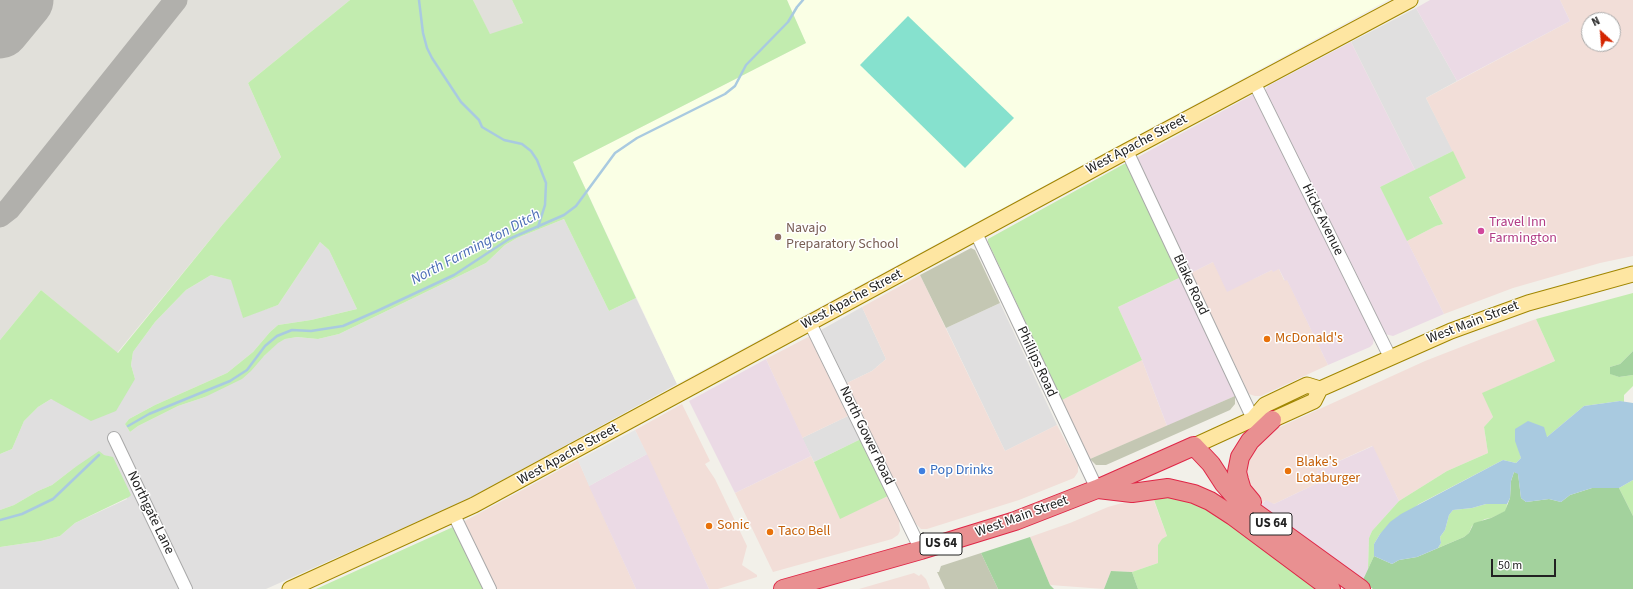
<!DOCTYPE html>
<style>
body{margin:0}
#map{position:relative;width:1633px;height:589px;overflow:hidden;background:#f2f0e9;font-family:"Source Sans 3",sans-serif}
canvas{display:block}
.north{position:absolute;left:1581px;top:12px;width:40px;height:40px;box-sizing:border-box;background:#fff;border:1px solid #a7a7a7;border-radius:50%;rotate:334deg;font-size:11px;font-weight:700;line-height:16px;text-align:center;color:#222}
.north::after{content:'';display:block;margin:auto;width:14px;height:18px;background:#d42500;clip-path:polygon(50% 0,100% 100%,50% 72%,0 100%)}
.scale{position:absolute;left:1491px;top:559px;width:65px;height:18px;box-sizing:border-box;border:2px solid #222;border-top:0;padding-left:5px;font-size:12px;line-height:14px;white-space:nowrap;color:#222;-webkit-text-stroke:3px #fff;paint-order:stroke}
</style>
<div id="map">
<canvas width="1633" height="589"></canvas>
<div class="north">N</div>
<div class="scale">50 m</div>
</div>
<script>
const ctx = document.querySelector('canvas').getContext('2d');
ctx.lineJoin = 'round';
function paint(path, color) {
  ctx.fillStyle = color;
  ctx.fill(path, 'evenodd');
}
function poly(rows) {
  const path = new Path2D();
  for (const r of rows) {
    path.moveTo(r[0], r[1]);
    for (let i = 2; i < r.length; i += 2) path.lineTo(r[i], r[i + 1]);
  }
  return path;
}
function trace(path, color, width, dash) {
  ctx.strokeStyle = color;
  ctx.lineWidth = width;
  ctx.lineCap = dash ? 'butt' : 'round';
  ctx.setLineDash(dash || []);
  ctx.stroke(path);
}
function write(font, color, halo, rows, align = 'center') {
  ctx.font = font + ' "Source Sans 3",sans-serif';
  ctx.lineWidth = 3;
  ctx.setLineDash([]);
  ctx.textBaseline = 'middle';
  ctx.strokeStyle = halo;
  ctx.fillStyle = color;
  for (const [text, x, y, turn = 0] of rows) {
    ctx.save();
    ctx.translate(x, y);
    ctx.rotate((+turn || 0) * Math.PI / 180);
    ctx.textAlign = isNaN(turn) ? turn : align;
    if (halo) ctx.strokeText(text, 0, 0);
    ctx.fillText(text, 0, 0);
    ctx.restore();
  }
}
const residential = poly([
 [1416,8,1457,81,1426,98,1453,151,1415,170,1351,42],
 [564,219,609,311,636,298,677,384,468,499,266,589,0,589,0,547,41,541,60,536,75,523,127,499,113,458,104,455,74,468,52,485,38,491,14,505,0,510,0,454,12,449,24,421,38,407,51,399,60,403,135,379,131,365,133,352,155,322,186,290,211,275,232,280,243,317,278,305,320,242,329,250,357,309,311,320,278,325,270,332,253,352,227,373,155,405,129,419,125,424,130,432,138,426,178,406,205,397,264,356,278,342,285,339,297,337,318,339,339,334,486,263,505,245,517,238],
 [1000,303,1057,425,1005,451,946,328],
 [862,307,886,359,872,371,845,384,821,330],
 [850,415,861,439,814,462,802,438]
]);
const commercial = poly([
 [1560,0,1633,0,1633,256,1600,263,1513,288,1444,314,1407,241,1436,226,1443,224,1429,196,1466,178,1426,98,1570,21],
 [1589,20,1613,20,1613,44,1589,44],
 [1213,262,1253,279,1272,270,1279,269,1284,280,1287,279,1328,365,1261,396,1255,396,1249,394,1191,273],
 [920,275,1005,451,1057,425,1078,465,1078,472,1074,478,1019,500,927,529,921,529,915,523,902,502,845,384,872,371,886,359,862,307],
 [1536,319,1555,361,1483,393,1493,417,1484,427,1488,453,1447,471,1399,501,1372,446,1317,471,1320,482,1274,504,1264,501,1261,505,1251,497,1241,466,1269,432,1425,361,1484,338],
 [810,336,850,415,802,438,766,359],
 [1142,360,1167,426,1090,459,1062,400],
 [682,404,710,461,705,464,715,479,747,546,742,565,757,575,757,577,718,589,709,589,635,430],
 [811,456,840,518,888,496,899,520,900,531,898,535,892,539,773,572,735,493],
 [578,460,636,589,495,589,463,522],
 [1154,494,1154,501,1167,536,1158,545,1158,563,1132,572,1111,571,1104,589,1050,585,1030,537,1070,523,1108,507],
 [914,573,919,576,921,574,926,579,930,589,859,589]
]);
const industrial = poly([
 [1430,0,1560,0,1570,21,1457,81,1416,8],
 [1351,42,1415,170,1380,187,1444,314,1393,336,1385,334,1264,92,1268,86],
 [1252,95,1254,95,1374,338,1373,344,1370,347,1328,365,1287,280,1285,281,1279,269,1273,272,1272,270,1227,292,1213,262,1191,273,1137,159,1138,157],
 [1181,277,1227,375,1235,396,1167,426,1142,360,1118,307],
 [766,359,811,456,735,493,689,401],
 [1373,446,1399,501,1372,531,1369,538,1368,569,1361,584,1261,505,1266,500,1274,504,1320,482,1317,471],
 [647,454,709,589,636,589,589,486]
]);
const education = poly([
 [787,0,1388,0,677,384,573,162,806,43]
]);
const airport = poly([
 [0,0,350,0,248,83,281,157,223,224,117,353,41,290,0,340],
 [473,0,512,0,523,23,490,35]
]);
const construction = poly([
 [971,248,975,250,1000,303,946,328,920,275],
 [1235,396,1235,404,1230,410,1106,465,1096,465,1090,459],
 [981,553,998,589,945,589,937,572,939,572,941,566]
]);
const grass = poly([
 [350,0,473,0,490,34,523,23,512,0,787,0,806,43,573,162,636,298,609,311,564,219,517,238,505,245,486,263,339,334,318,339,297,337,285,339,278,343,264,356,251,371,242,379,205,397,178,406,138,426,130,432,125,424,129,419,155,405,227,373,253,352,270,332,278,325,311,320,357,309,329,250,320,242,278,305,243,318,231,280,211,275,186,290,155,322,133,352,131,365,135,379,116,411,91,421,51,399,38,407,24,421,12,449,0,454,0,340,41,290,118,353,223,224,281,157,248,83],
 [1453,151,1466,178,1429,197,1443,224,1436,226,1407,241,1380,187],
 [1124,164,1127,164,1181,277,1118,307,1142,360,1062,400,988,242,988,239],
 [1633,293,1633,351,1620,364,1610,367,1611,374,1619,377,1633,375,1633,386,1624,395,1624,402,1620,401,1584,406,1547,437,1519,450,1521,458,1516,463,1503,460,1419,504,1380,534,1374,544,1374,556,1368,569,1369,538,1372,531,1399,501,1447,471,1488,453,1484,427,1493,417,1482,393,1555,361,1536,319],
 [861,439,888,496,840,519,814,462],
 [99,451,104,455,113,457,131,495,129,497,75,523,60,536,41,541,0,547,0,510,14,505,38,491,52,485,74,468],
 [1633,480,1633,516,1619,488],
 [1153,497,1191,499,1248,536,1316,589,1138,589,1132,572,1158,563,1158,545,1162,539,1167,536],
 [1486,504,1507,504,1506,511,1491,518,1485,519,1472,526,1469,533,1464,537,1438,548,1441,543,1440,537,1445,530,1449,515,1453,510,1472,508],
 [453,527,458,531,484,589,316,589]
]);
const forest = poly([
 [1633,351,1633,375,1619,377,1610,374,1610,367,1620,364],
 [1514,472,1518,473,1521,498,1526,502,1549,499,1561,502,1570,495,1592,488,1619,488,1633,516,1633,589,1373,589,1362,582,1374,556,1392,564,1399,560,1417,557,1464,537,1469,533,1474,523,1491,518,1505,511,1510,498,1511,481],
 [1030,537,1050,585,1054,589,998,589,981,553],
 [1111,571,1132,572,1138,589,1104,589]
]);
const pitch = poly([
 [908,16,1014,118,965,168,860,65]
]);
const parking = poly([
 [635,430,647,454,589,486,578,460]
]);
const water = poly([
 [1620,401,1633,403,1633,480,1619,488,1592,488,1570,495,1561,502,1549,499,1526,502,1521,498,1518,474,1514,472,1511,481,1510,498,1507,504,1486,504,1472,508,1453,510,1449,515,1445,530,1440,537,1441,543,1438,548,1417,557,1399,560,1392,564,1374,556,1374,544,1380,534,1390,522,1401,514,1503,460,1516,463,1521,458,1515,441,1515,429,1528,421,1544,427,1547,437,1584,406]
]);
const stream = poly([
 [419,0,423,33,427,48,432,58,461,102,479,120,482,127,504,140,522,144,531,151,537,160,546,183,545,205,538,227],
 [128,426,149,414,230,381,247,370,265,346,277,336,292,330,311,331,343,326,377,311,454,275,509,239,564,215,576,206,615,153,637,138,725,94,735,86,746,65,788,22,797,7,803,0],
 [0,520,22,514,53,499,99,455]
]);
const taxiway = poly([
 [0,216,9,209,25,189,176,0]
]);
const runway = poly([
 [0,29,24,0]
]);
const minor = poly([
 [1254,82,1390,357],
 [1127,151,1253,419],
 [976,233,1097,489],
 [810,323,921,550],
 [114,438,186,589],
 [454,515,490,589]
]);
const major = poly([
 [1253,419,1265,405,1307,385,1320,389],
 [1194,446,1253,419,1272,420,1314,401,1320,389,1451,331,1528,303,1633,274],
 [290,589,474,505,1127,151,1410,0]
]);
const highway = poly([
 [1194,446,1211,464,1224,484,1238,500,1361,589],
 [1098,489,1132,493,1168,488,1194,494,1210,501,1233,516,1331,589],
 [1252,502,1242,490,1239,480,1237,472,1240,457,1250,441,1272,420],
 [783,589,921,550,1015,521,1097,489,1194,446]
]);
const markers = [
 [1481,231,4,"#d1479c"],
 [778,237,4,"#8d6e63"],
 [1267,339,4,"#e8710a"],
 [922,471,4,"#3f7fe0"],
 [1288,471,4,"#e8710a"],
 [709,526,4,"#e8710a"],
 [770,532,4,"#e8710a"]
];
const shields = [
 [1271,524,42],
 [941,544,42]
];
const shieldNames = [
 ["US 64",1271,524],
 ["US 64",941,544]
];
const streetNames = [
 ["West Apache Street",1137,145,-28],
 ["Hicks Avenue",1322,220,64],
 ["Blake Road",1190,285,65],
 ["West Apache Street",852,300,-28],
 ["West Main Street",1473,323,-21],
 ["Phillips Road",1036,362,65],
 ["North Gower Road",866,436,64],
 ["West Apache Street",568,455,-29],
 ["Northgate Lane",150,513,64],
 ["West Main Street",1022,517,-20]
];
const hotelNames = [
 ["Travel Inn",1489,223],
 ["Farmington",1489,239]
];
const educationNames = [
 ["Navajo",786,229],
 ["Preparatory School",786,245]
];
const foodNames = [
 ["McDonald's",1275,339],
 ["Blake's",1296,463],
 ["Lotaburger",1296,479],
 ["Sonic",717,526],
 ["Taco Bell",778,532]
];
const shopNames = [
 ["Pop Drinks",930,471]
];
const waterNames = [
 ["North Farmington Ditch",476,248,-28]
];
paint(residential, '#e0dfdf');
paint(commercial, '#f2ded8');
paint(industrial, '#ebdae5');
paint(education, '#faffe5');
paint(airport, '#e1e0da');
paint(construction, '#c4c7b3');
paint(grass, '#c2ecaf');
paint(forest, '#a3d29d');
paint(pitch, '#86e1ce');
paint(parking, '#e6e6e6');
paint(water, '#a9cae0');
trace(stream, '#a9cae0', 2.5);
trace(taxiway, '#b1b0ac', 23);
trace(runway, '#b1b0ac', 59);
trace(minor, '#a9a9a9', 14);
trace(major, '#a08600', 17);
trace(highway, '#df2646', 20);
trace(minor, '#fff', 12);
trace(major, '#fee6a2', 15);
trace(highway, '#e99091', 18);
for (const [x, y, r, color] of markers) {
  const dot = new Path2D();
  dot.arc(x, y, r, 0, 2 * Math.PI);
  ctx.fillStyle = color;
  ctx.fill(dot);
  trace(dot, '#fff', 1.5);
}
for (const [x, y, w] of shields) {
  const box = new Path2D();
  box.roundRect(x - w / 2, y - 11, w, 22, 3);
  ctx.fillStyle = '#fff';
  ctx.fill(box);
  trace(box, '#222', 1);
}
write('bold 13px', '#222', null, shieldNames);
write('14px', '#222', '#fff', streetNames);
write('14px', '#b23c85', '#fff', hotelNames, 'left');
write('14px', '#785e54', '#fff', educationNames, 'left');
write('14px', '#c56008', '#fff', foodNames, 'left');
write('14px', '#366cbe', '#fff', shopNames, 'left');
write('italic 15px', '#4b6db5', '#fff', waterNames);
</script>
